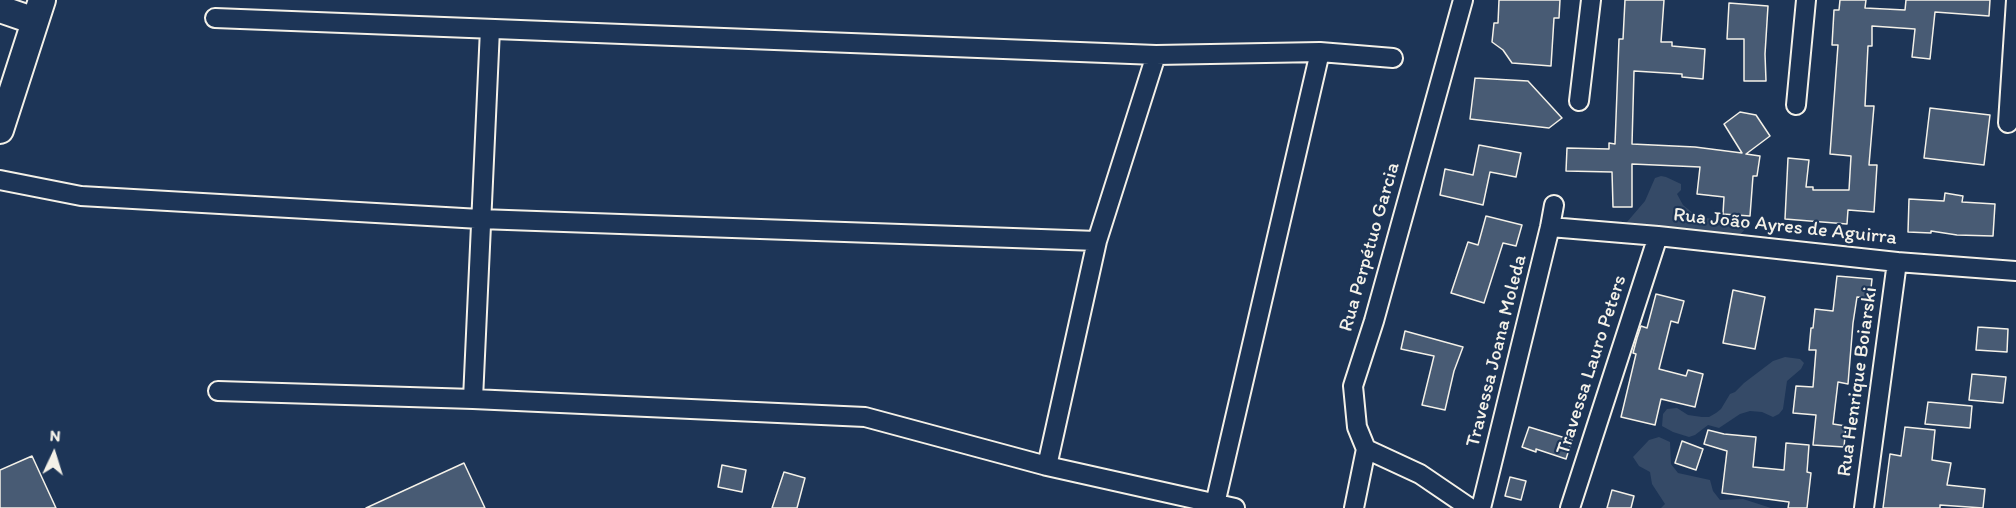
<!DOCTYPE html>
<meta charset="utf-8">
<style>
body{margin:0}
#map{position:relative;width:2016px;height:508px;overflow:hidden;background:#1d3557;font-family:Itim,sans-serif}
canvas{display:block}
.north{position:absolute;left:24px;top:424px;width:60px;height:60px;-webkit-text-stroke:4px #1d3557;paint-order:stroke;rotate:4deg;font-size:16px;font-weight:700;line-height:24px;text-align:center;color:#f4f1e8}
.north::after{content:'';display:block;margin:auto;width:21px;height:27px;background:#f4f1e8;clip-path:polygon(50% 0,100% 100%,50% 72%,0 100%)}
</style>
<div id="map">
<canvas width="2016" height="508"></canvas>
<div class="north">N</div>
</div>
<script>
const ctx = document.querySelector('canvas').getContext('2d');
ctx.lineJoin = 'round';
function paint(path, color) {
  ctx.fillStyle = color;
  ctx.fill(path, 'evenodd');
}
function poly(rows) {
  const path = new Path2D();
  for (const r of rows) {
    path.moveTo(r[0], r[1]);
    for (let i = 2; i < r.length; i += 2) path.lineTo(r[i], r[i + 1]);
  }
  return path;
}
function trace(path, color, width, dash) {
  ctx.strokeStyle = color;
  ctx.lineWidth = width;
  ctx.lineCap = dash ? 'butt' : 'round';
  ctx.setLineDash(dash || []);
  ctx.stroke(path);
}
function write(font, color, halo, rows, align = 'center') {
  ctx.font = font + ' Itim,sans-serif';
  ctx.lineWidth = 4.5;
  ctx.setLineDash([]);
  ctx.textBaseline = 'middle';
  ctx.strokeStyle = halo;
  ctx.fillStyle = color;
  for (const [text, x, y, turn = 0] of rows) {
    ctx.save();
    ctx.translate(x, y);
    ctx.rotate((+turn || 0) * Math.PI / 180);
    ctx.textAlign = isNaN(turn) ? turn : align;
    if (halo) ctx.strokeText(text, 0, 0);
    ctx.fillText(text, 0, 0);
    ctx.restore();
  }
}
const green = poly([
 [1661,176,1666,177,1681,184,1681,190,1677,194,1683,205,1694,214,1705,218,1726,220,1747,227,1738,237,1621,229,1645,201,1655,178],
 [1785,357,1800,359,1804,363,1801,369,1787,381,1783,409,1779,414,1773,417,1762,412,1750,411,1740,414,1719,428,1708,425,1695,435,1689,437,1673,432,1662,426,1663,414,1667,409,1677,408,1688,415,1702,417,1709,417,1716,413,1721,409,1730,394,1735,392,1744,383,1773,361],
 [1659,437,1670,442,1671,464,1678,473,1710,480,1713,491,1720,500,1743,499,1771,508,1661,508,1665,504,1652,484,1650,472,1639,466,1633,457,1649,440]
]);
const building = poly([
 [1499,0,1560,0,1559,18,1554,18,1551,66,1512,63,1503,50,1492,42,1494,23,1498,23,1499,0],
 [1625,0,1664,0,1661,42,1672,42,1672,46,1705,49,1703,79,1682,77,1682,74,1634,71,1632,144,1695,147,1742,153,1724,124,1740,112,1756,115,1770,136,1746,154,1760,156,1757,176,1753,176,1750,216,1723,214,1724,197,1697,194,1700,167,1632,164,1632,207,1613,207,1612,172,1566,171,1567,148,1609,149,1609,143,1615,144,1619,39,1623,39,1625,0],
 [1840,0,1866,0,1865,8,1905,10,1906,0,1990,0,1989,16,1935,12,1930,59,1912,57,1915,29,1872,26,1872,46,1868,46,1865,106,1874,106,1869,165,1877,165,1874,212,1848,210,1847,224,1785,219,1788,158,1809,160,1806,187,1813,187,1813,190,1849,190,1851,156,1830,154,1838,45,1832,45,1834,10,1839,10,1840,0],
 [1729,3,1768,6,1765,54,1766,81,1744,81,1744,39,1727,39,1729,3],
 [1475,78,1528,81,1562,118,1549,128,1470,119,1475,78],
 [1930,108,1990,115,1984,165,1924,158,1930,108],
 [1479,145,1521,153,1516,177,1490,172,1483,205,1440,195,1445,169,1473,175,1479,145],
 [1945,193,1963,196,1962,202,1995,204,1993,236,1957,235,1931,231,1931,233,1908,232,1909,199,1944,201,1945,193],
 [1486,216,1522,225,1516,246,1503,243,1484,303,1451,293,1468,242,1478,245,1486,216],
 [1837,276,1872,279,1870,298,1857,297,1853,323,1848,384,1838,382,1833,424,1846,426,1844,447,1813,445,1816,415,1793,413,1796,386,1813,387,1816,350,1809,350,1811,328,1813,328,1815,309,1833,311,1837,276],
 [1733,290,1765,297,1755,349,1723,343,1733,290],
 [1656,294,1684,301,1678,323,1671,321,1659,369,1686,376,1688,370,1703,374,1695,407,1661,399,1655,425,1621,417,1636,354,1633,353,1637,338,1641,326,1647,328,1656,294],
 [1978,327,2008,329,2007,352,1976,350,1978,327],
 [1405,331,1463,347,1454,371,1445,410,1422,405,1434,356,1401,349,1405,331],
 [1972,374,2006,377,2003,403,1969,400,1972,374],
 [1928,402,1972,406,1970,428,1925,424,1928,402],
 [1529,427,1572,440,1566,459,1536,449,1536,452,1522,447,1529,427],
 [1905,427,1935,430,1932,460,1951,463,1947,485,1985,489,1983,508,1940,505,1940,508,1883,508,1890,454,1901,456,1905,427],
 [1708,430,1724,434,1756,437,1753,467,1784,470,1786,443,1809,445,1807,472,1811,473,1807,508,1788,508,1789,502,1722,493,1727,451,1704,444,1708,430],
 [1682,441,1703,449,1696,470,1675,463,1682,441],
 [32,456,56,508,0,508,0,470,32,456],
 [464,463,485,508,366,508,464,463],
 [722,465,746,470,742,492,718,487,722,465],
 [784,472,805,478,797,508,772,508,784,472],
 [1510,477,1526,481,1521,500,1505,496,1510,477],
 [1612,490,1634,496,1631,508,1607,508,1612,490]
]);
const minor = poly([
 [215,18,1156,55,1320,52,1393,58],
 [1579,101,1591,0],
 [1796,105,1806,0],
 [2008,123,2016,0],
 [0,180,81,196,480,219,1097,241],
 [1550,227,1658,236,1897,262,2016,271],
 [218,391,473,399,865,417,1047,466,1235,508],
 [473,399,490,29],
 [1366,449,1420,474,1470,508],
 [1047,466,1097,241,1156,55],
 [1215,504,1320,52],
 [1354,508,1366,449,1357,427,1353,386,1374,321,1463,0],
 [1481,508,1550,227,1554,205],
 [1570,508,1658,236],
 [1864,508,1897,262]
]);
const secondary = poly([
 [3,10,35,21],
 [0,130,42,0]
]);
const streetNames = [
 ["Rua João Ayres de Aguirra",1785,227,6],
 ["Rua Perpétuo Garcia",1370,247,-74],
 ["Travessa Joana Moleda",1497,351,-76],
 ["Travessa Lauro Peters",1592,365,-72],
 ["Rua Henrique Boiarski",1858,382,-82]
];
paint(green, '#354a67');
paint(building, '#485b74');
trace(building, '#f4f1e8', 1.5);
trace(minor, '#f4f1e8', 22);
trace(secondary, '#f4f1e8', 30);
trace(minor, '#1d3557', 18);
trace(secondary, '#1d3557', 26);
write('20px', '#f4f1e8', '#1d3557', streetNames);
</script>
